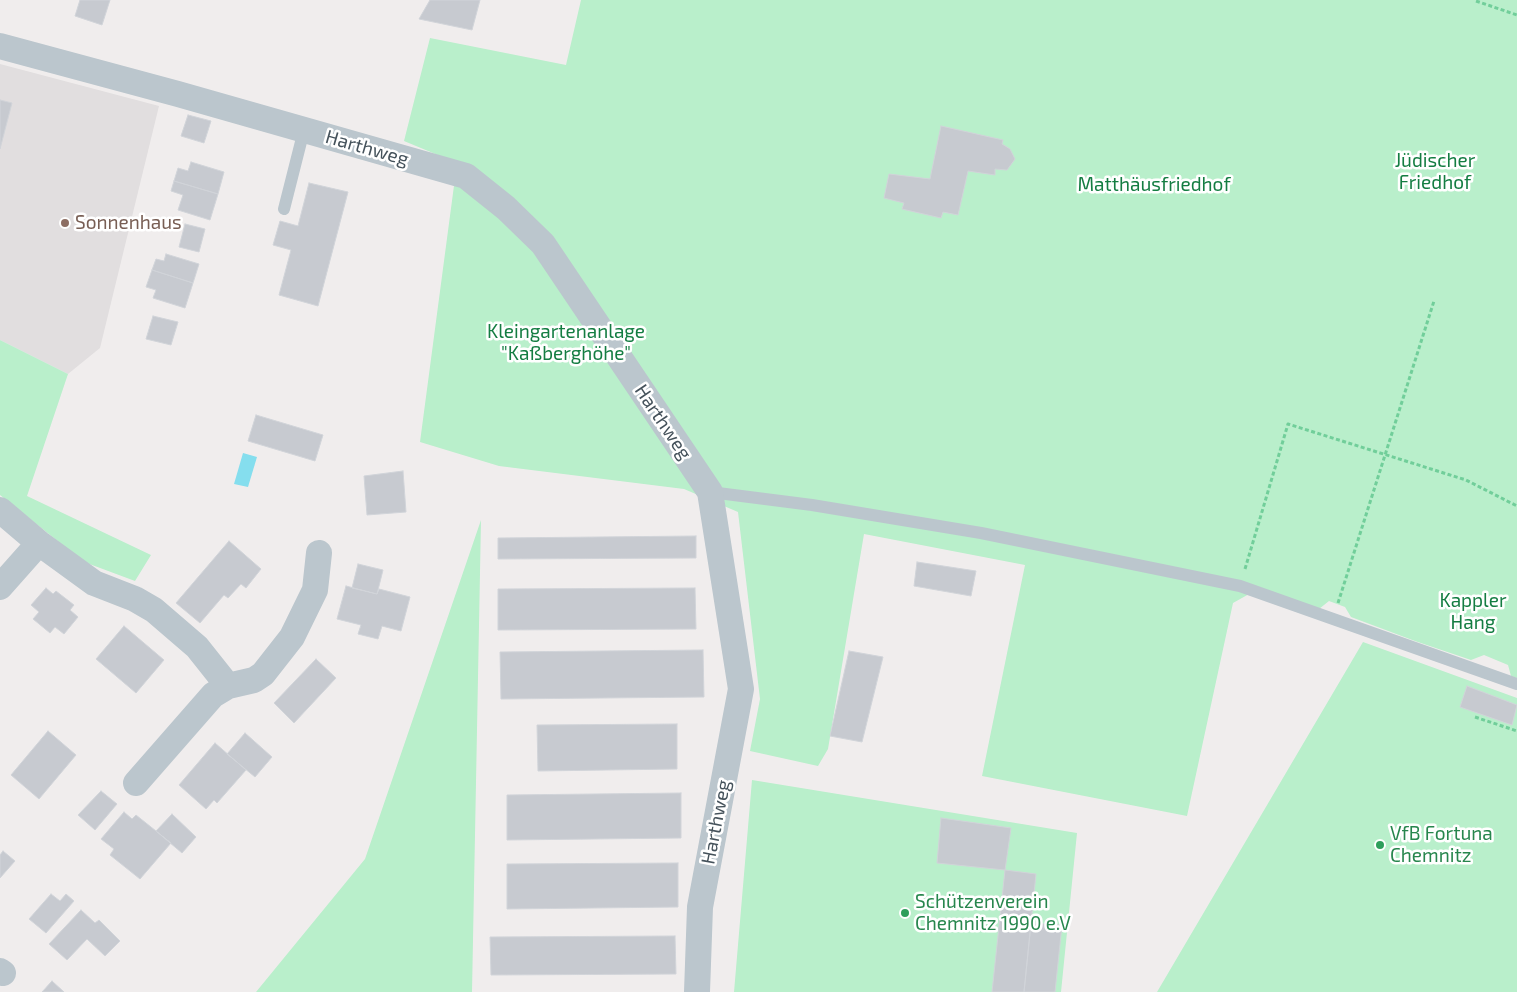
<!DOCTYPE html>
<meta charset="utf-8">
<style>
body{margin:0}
canvas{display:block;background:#f0eded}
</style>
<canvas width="1517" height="992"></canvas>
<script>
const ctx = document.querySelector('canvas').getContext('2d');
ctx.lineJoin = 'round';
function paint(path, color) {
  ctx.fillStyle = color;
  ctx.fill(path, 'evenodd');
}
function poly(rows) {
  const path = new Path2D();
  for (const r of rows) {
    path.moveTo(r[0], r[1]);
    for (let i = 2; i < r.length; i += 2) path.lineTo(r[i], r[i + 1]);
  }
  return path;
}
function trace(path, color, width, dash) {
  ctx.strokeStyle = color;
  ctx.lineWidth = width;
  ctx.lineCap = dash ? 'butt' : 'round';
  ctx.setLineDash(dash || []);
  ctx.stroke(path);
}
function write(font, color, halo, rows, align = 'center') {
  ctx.font = font + ' "Exo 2",sans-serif';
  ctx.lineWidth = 5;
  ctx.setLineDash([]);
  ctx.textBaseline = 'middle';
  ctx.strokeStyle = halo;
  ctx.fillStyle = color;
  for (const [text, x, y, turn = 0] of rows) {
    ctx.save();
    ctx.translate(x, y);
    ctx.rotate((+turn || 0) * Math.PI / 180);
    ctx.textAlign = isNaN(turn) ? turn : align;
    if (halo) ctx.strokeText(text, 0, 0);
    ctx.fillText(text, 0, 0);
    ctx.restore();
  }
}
const education = poly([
 [0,64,159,106,100,348,68,374,0,340]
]);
const green = poly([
 [581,0,1517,0,1517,678,1511,676,1508,665,1484,655,1471,660,1415,641,1351,617,1345,607,1329,601,1319,609,1258,589,1233,603,1187,816,982,776,1025,565,864,534,828,749,818,766,750,751,760,699,738,512,684,489,499,466,420,442,457,163,404,141,430,38,566,65],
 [0,340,68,374,27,496,151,555,135,581,84,562,0,495],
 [481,520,472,992,256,992,365,859],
 [1363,642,1517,698,1517,992,1157,992],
 [752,780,1077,833,1061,992,734,992]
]);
const water = poly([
 [243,453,257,457,248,487,234,484]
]);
const building = poly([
 [80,0,110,0,102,25,75,16,80,0],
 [430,0,480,0,472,30,419,19,430,0],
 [0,100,12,103,0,149,0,100],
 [188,115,211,121,204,143,181,136,188,115],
 [941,126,1003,140,1002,144,1010,149,1015,159,1007,170,995,169,995,175,968,171,958,215,943,212,941,218,902,209,904,203,884,198,889,174,930,179,941,126],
 [191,162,224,172,218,194,174,181,178,168,188,171,191,162],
 [174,181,218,194,210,220,178,210,183,195,171,191,174,181],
 [309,183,348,192,318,306,279,295,291,250,273,245,280,221,298,226,309,183],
 [185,224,205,229,199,252,179,247,185,224],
 [166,254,199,264,193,283,152,270,156,259,164,261,166,254],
 [152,270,193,283,185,308,153,298,156,290,146,287,152,270],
 [153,316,178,322,171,345,146,339,153,316],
 [256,415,323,435,315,461,248,441,256,415],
 [403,471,406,512,367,515,364,476,403,471],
 [696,536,696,558,498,559,498,538,696,536],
 [229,541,261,569,246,588,241,584,228,598,224,595,200,623,176,603,229,541],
 [917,562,976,571,971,596,914,586,917,562],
 [358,564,383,570,377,594,352,588,358,564],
 [346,586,377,594,379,589,410,597,401,631,382,626,378,639,358,634,361,625,337,619,346,586],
 [46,588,53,594,56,591,74,605,70,610,78,617,64,634,55,627,50,633,33,619,39,612,31,605,46,588],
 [695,588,696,629,498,630,498,589,695,588],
 [124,626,164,660,136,693,96,659,124,626],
 [703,650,704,697,501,699,500,652,703,650],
 [849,651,883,657,862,742,830,736,849,651],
 [316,659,336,678,294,723,274,703,316,659],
 [1467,686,1517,705,1512,725,1460,707,1467,686],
 [677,724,677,769,538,771,537,725,677,724],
 [48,731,76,755,39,799,11,775,48,731],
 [245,733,272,757,255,777,227,754,245,733],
 [215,743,246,770,217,803,214,800,206,809,179,785,215,743],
 [101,791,117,804,95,830,78,815,101,791],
 [681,793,681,838,507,840,507,795,681,793],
 [124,812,132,819,136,815,171,843,140,879,110,855,114,849,101,839,124,812],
 [172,814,196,837,182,853,156,831,172,814],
 [941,818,1011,828,1005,870,937,863,941,818],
 [3,851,15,861,0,878,0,855,3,851],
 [678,863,678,907,507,909,507,864,678,863],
 [1005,870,1036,874,1024,992,992,992,1005,870],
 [51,894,60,901,66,894,74,901,46,933,29,919,51,894],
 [81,910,95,923,99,920,120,941,105,956,87,939,67,960,49,944,81,910],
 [1031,923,1062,925,1055,992,1024,992,1031,923],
 [675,936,676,974,491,975,490,937,675,936],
 [52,981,64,992,42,992,52,981]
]);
const path = poly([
 [1476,1,1517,15],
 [1245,569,1288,424,1466,480,1517,506],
 [1338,603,1434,301],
 [1475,717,1517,731]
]);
const lane = poly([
 [284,209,304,130],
 [710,492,812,505,981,533,1240,586,1517,684]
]);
const street = poly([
 [0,46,178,94,466,176,506,208,543,244,710,492,741,689,700,907,697,992],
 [0,510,39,543,94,583,135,599,154,610,197,647,228,686,254,680,263,674,292,637,315,590,319,553],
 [0,587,39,543],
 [136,783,213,695,228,686],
 [0,971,3,973]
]);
const markers = [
 [65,223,5,"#8d6e63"],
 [1380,845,5,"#2e9e5b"],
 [905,913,5,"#2e9e5b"]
];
const streetNames = [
 ["Harthweg",367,148,16],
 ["Harthweg",663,422,56],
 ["Harthweg",716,822,-79]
];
const parkNames = [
 ["Jüdischer",1435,161],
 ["Friedhof",1435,183],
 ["Matthäusfriedhof",1154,185],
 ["Kleingartenanlage",566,332],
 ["\"Kaßberghöhe\"",566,354],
 ["Kappler",1473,601],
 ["Hang",1473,623]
];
const educationNames = [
 ["Sonnenhaus",75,223]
];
const leisureNames = [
 ["VfB Fortuna",1390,834],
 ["Chemnitz",1390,856],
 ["Schützenverein",915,902],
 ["Chemnitz 1990 e.V",915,924]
];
paint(education, '#e1dedf');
paint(green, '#b9efcb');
paint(water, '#85deee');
paint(building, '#c7cad0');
trace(building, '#d1d4d9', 1);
trace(path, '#71ce9a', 3, [4, 2.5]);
trace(lane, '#bbc6cd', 12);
trace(street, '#bbc6cd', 26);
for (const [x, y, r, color] of markers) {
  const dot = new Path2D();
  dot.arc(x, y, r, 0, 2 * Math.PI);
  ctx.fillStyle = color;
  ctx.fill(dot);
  trace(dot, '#fff', 2);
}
write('19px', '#45525b', '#fff', streetNames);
write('19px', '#147d42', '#fff', parkNames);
write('19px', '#785e54', '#fff', educationNames, 'left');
write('19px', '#27864d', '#fff', leisureNames, 'left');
</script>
